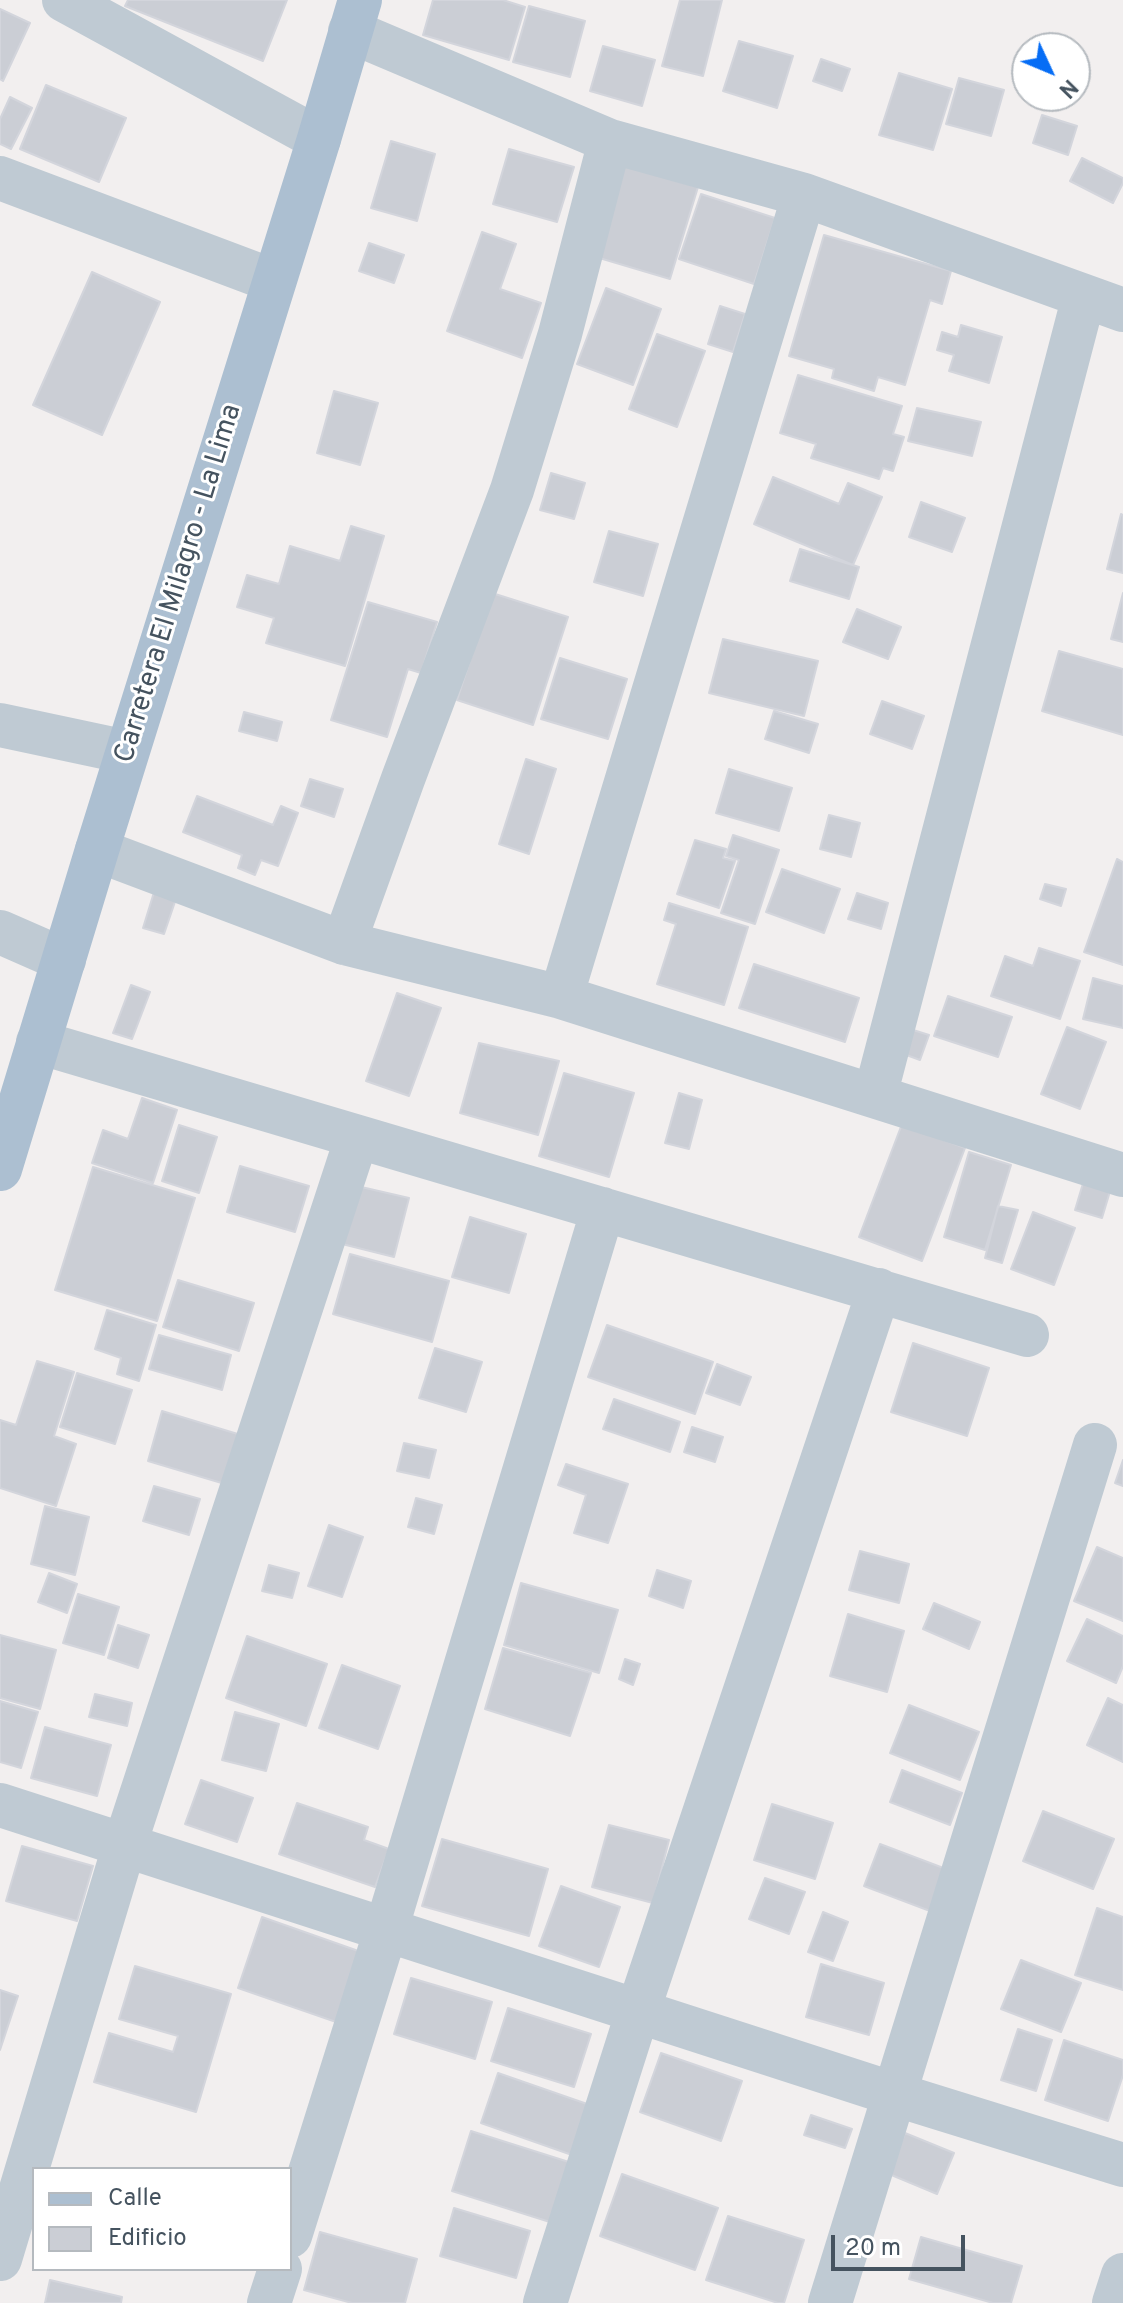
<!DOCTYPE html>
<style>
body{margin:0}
#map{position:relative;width:1123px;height:2303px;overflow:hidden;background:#f2efef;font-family:Overpass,sans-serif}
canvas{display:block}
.legend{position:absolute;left:32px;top:2167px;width:260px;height:104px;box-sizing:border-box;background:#fff;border:2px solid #b5babf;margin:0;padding:10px 14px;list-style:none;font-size:24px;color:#45535f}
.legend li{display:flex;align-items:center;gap:16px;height:40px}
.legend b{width:40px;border:2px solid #b5babf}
.north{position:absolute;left:1011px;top:32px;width:80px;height:80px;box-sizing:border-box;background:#fff;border:2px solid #b5babf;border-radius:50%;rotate:134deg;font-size:22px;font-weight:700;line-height:32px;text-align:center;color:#45535f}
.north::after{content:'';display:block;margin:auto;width:28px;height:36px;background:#066df5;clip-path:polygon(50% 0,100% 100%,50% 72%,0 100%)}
.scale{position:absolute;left:831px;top:2235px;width:134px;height:36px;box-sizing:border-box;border:4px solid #45535f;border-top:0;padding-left:10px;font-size:24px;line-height:28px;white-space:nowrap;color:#45535f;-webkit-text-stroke:6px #fff;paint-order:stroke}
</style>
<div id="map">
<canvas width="1123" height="2303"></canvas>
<ul class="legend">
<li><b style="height:10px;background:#acbfd1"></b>Calle</li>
<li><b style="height:22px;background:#cbced5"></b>Edificio</li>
</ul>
<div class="north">N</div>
<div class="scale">20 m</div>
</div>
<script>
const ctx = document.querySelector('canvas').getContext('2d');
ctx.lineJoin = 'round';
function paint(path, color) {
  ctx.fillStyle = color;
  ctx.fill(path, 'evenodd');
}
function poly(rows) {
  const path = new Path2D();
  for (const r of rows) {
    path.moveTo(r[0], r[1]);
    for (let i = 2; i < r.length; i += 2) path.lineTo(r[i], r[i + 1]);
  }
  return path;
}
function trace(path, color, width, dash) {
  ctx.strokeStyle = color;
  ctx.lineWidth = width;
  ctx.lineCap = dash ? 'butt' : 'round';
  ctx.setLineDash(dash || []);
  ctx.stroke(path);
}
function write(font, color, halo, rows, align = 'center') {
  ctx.font = font + ' Overpass,sans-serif';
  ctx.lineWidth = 6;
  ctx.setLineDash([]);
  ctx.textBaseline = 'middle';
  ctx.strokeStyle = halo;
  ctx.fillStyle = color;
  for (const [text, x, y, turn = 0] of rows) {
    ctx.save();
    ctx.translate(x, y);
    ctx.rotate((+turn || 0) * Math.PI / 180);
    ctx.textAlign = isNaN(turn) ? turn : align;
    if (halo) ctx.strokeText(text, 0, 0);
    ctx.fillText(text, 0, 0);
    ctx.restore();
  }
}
const building = poly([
 [128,0,287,0,263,61,125,6,128,0],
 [433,0,503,0,525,7,509,60,423,35,433,0],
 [680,0,722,0,703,76,662,66,680,0],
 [529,6,585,21,570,77,513,62,529,6],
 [0,9,30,23,3,81,0,79,0,9],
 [739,41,793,56,777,108,723,91,739,41],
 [603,46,655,60,642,106,590,91,603,46],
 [821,59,850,69,842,91,813,81,821,59],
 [899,73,952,89,933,150,879,135,899,73],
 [959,78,1004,90,991,136,946,124,959,78],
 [46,85,126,118,99,182,20,149,46,85],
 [10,97,32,108,11,149,0,144,0,119,10,97],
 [1042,115,1077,126,1068,155,1033,143,1042,115],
 [391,141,435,154,417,221,371,208,391,141],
 [509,149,574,167,557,222,493,204,509,149],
 [1082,158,1123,178,1123,183,1113,203,1070,181,1082,158],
 [623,165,698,187,670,279,596,257,623,165],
 [701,194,775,218,754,284,679,259,701,194],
 [482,232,516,244,500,289,541,303,522,358,447,331,482,232],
 [824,235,951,271,942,304,930,300,905,385,878,377,874,391,832,378,834,369,789,356,824,235],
 [369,243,404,255,394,283,359,271,369,243],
 [92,272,160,302,102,435,33,405,92,272],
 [606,288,661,309,633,385,577,364,606,288],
 [720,306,745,314,733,352,708,344,720,306],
 [961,325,1002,337,989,383,949,371,954,355,937,350,942,332,958,337,961,325],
 [657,334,705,351,677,427,629,409,657,334],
 [798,375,902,406,893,434,904,437,893,471,883,468,879,479,811,458,816,444,780,433,798,375],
 [334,391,378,403,360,465,317,453,334,391],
 [917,408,981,422,972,456,908,441,917,408],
 [551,473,585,483,574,519,540,510,551,473],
 [773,477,839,504,848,483,882,497,853,565,754,524,773,477],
 [921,502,965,518,952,552,909,537,921,502],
 [1121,514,1123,515,1123,573,1107,569,1121,514],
 [351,526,384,536,345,666,266,643,274,618,237,607,247,575,279,584,290,546,340,561,351,526],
 [609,531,658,544,643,596,594,582,609,531],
 [800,549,859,567,849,599,790,581,800,549],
 [492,593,568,617,533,725,457,700,492,593],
 [1123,593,1123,642,1111,639,1123,593],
 [368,602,437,622,421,673,408,669,387,737,331,720,368,602],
 [857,609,901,627,888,659,843,642,857,609],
 [723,639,818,661,804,716,709,693,723,639],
 [1059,651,1123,669,1123,735,1042,711,1059,651],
 [560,658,627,679,608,739,541,719,560,658],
 [882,701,924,716,912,749,870,734,882,701],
 [774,711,818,724,809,753,765,739,774,711],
 [244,712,282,722,277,741,239,731,244,712],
 [526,759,556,769,529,854,499,844,526,759],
 [729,769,792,788,779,831,716,813,729,769],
 [310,779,343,789,334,817,301,806,310,779],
 [197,796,273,825,281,806,298,813,278,866,261,860,255,875,238,868,242,855,183,832,197,796],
 [829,815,860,823,851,857,820,849,829,815],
 [733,835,779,850,755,924,721,913,739,860,726,856,733,835],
 [695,840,726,849,723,858,735,861,719,908,677,894,695,840],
 [1117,859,1123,862,1123,965,1084,952,1117,859],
 [782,869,840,889,824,933,766,912,782,869],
 [1045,884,1066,889,1061,906,1040,899,1045,884],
 [155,889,177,896,164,934,143,928,155,889],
 [857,893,888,903,881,929,848,919,857,893],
 [669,903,748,927,724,1005,657,984,676,924,664,920,669,903],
 [1039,948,1080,961,1060,1019,991,996,1005,956,1033,966,1039,948],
 [754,964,859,998,845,1042,739,1008,754,964],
 [1093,978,1123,986,1123,1028,1083,1019,1093,978],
 [131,985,150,992,132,1039,113,1033,131,985],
 [397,993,441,1008,409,1096,366,1081,397,993],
 [948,996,1012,1017,998,1057,934,1036,948,996],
 [1067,1027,1106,1042,1080,1109,1041,1094,1067,1027],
 [910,1029,929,1035,920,1060,901,1053,910,1029],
 [479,1043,559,1061,538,1135,460,1113,479,1043],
 [564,1073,634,1093,609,1177,539,1156,564,1073],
 [679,1093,702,1100,689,1149,665,1143,679,1093],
 [142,1098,177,1110,153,1183,92,1163,103,1130,128,1139,142,1098],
 [902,1124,965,1148,922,1261,859,1237,902,1124],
 [179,1125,217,1137,199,1193,162,1181,179,1125],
 [969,1152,1011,1165,985,1250,944,1237,969,1152],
 [240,1166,309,1186,295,1232,227,1212,240,1166],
 [93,1167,195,1198,157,1321,55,1290,93,1167],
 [1084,1180,1111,1188,1102,1218,1075,1210,1084,1180],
 [357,1186,409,1198,394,1257,342,1244,357,1186],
 [998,1206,1018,1210,1002,1263,985,1258,998,1206],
 [1033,1212,1075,1228,1054,1285,1011,1269,1033,1212],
 [470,1217,526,1234,509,1293,452,1277,470,1217],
 [350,1254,449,1281,432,1342,333,1314,350,1254],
 [178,1280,254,1303,239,1351,163,1327,178,1280],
 [107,1310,156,1325,139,1381,117,1374,121,1358,95,1349,107,1310],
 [607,1325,713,1362,695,1414,588,1377,607,1325],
 [159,1335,231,1355,222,1390,149,1369,159,1335],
 [913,1343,989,1368,967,1436,891,1412,913,1343],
 [435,1348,482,1362,466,1412,419,1398,435,1348],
 [37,1361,74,1372,54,1436,76,1444,56,1506,0,1488,0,1420,16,1425,37,1361],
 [717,1364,751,1377,740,1405,706,1393,717,1364],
 [77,1373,132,1390,115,1444,60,1427,77,1373],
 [614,1399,680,1422,670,1452,603,1429,614,1399],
 [162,1411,241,1435,225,1484,148,1461,162,1411],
 [692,1427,723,1437,715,1462,684,1452,692,1427],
 [404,1443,436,1450,429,1478,397,1471,404,1443],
 [1123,1460,1123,1486,1115,1483,1123,1460],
 [566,1464,628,1484,608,1543,574,1533,586,1495,558,1485,566,1464],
 [154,1486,200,1499,189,1535,143,1521,154,1486],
 [416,1498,442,1505,434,1534,408,1527,416,1498],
 [45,1506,89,1517,75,1575,31,1564,45,1506],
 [329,1525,363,1537,342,1597,308,1586,329,1525],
 [1097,1547,1123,1558,1123,1621,1074,1601,1097,1547],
 [860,1551,909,1564,899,1603,849,1590,860,1551],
 [269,1565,299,1573,292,1598,262,1591,269,1565],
 [657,1570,691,1581,683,1608,649,1596,657,1570],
 [49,1573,77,1584,67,1613,38,1602,49,1573],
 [521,1583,618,1610,599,1673,504,1645,521,1583],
 [78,1594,119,1607,104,1655,63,1643,78,1594],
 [934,1603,980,1622,969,1649,923,1629,934,1603],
 [848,1614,904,1631,887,1692,830,1676,848,1614],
 [1087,1619,1123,1636,1123,1666,1116,1683,1067,1661,1087,1619],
 [118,1625,149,1635,138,1668,108,1658,118,1625],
 [0,1635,56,1650,40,1709,0,1698,0,1635],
 [247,1636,327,1664,306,1726,226,1698,247,1636],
 [503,1648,591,1673,570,1736,485,1709,503,1648],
 [625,1659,640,1664,633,1685,619,1679,625,1659],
 [342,1665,400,1686,378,1749,319,1728,342,1665],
 [95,1694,132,1703,127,1726,89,1717,95,1694],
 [1108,1698,1123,1705,1123,1762,1087,1745,1108,1698],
 [0,1701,38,1712,21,1768,0,1762,0,1701],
 [909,1705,979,1732,960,1780,890,1753,909,1705],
 [235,1712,279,1724,266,1771,222,1760,235,1712],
 [45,1727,111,1745,97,1796,31,1778,45,1727],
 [902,1770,962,1793,950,1825,890,1802,902,1770],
 [201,1780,253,1798,237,1842,185,1824,201,1780],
 [297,1803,368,1827,364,1840,389,1849,375,1887,279,1854,297,1803],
 [772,1804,833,1823,815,1879,754,1860,772,1804],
 [1043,1811,1114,1839,1093,1889,1023,1861,1043,1811],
 [609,1825,669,1840,653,1903,592,1887,609,1825],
 [442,1839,548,1869,529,1936,422,1906,442,1839],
 [880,1844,946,1869,930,1911,864,1886,880,1844],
 [22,1846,93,1866,77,1921,6,1901,22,1846],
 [765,1878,805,1892,789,1934,749,1919,765,1878],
 [561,1886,620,1907,599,1967,539,1946,561,1886],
 [1097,1908,1123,1917,1123,1990,1075,1975,1097,1908],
 [823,1912,848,1922,833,1961,808,1952,823,1912],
 [262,1917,364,1953,339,2023,238,1988,262,1917],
 [1021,1960,1081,1983,1061,2032,1001,2009,1021,1960],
 [821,1964,884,1983,869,2035,806,2017,821,1964],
 [135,1966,231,1994,196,2112,94,2082,109,2033,173,2052,178,2036,119,2019,135,1966],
 [411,1978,492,2002,475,2059,394,2034,411,1978],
 [0,1990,18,1996,0,2050,0,1990],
 [508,2008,591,2034,574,2087,491,2061,508,2008],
 [1018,2029,1052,2040,1036,2091,1001,2080,1018,2029],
 [1064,2040,1123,2060,1123,2075,1108,2121,1045,2100,1064,2040],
 [661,2053,742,2081,721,2141,640,2112,661,2053],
 [498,2073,590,2105,572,2155,481,2123,498,2073],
 [811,2115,852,2129,845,2148,804,2135,811,2115],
 [471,2131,572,2163,553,2223,452,2191,471,2131],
 [905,2133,954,2153,937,2194,889,2174,905,2133],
 [622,2174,718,2208,695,2270,600,2236,622,2174],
 [454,2208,530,2231,516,2278,440,2256,454,2208],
 [728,2216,804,2240,784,2303,778,2303,706,2280,728,2216],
 [320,2232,417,2259,405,2303,352,2303,304,2290,320,2232],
 [921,2237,1022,2266,1011,2303,993,2303,909,2279,921,2237],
 [50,2280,122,2297,121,2303,45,2303,50,2280]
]);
const minor = poly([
 [64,0,319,139],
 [350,31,610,141,804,195,1123,310],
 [0,178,274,281],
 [0,725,127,752],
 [97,850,344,943,561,997,1123,1175],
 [0,932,64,960],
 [344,943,403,779,512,490,560,334,610,141],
 [561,997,804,195],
 [38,1042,1027,1335],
 [875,1096,1084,296],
 [0,1805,894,2094,1123,2165],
 [290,2236,386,1930,603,1209],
 [0,2259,124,1847,357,1137],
 [269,2303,280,2269],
 [545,2303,638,2011,879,1290],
 [830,2303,1095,1445],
 [1114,2303,1123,2275]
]);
const major = poly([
 [0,1169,97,850,319,139,360,0]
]);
const streetNames = [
 ["Carretera El Milagro - La Lima",180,584,-73]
];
paint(building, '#cbced5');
trace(building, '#d3d5dc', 2);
trace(minor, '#bfcad3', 44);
trace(major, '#acbfd1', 44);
write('28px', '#45535f', '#fff', streetNames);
</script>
